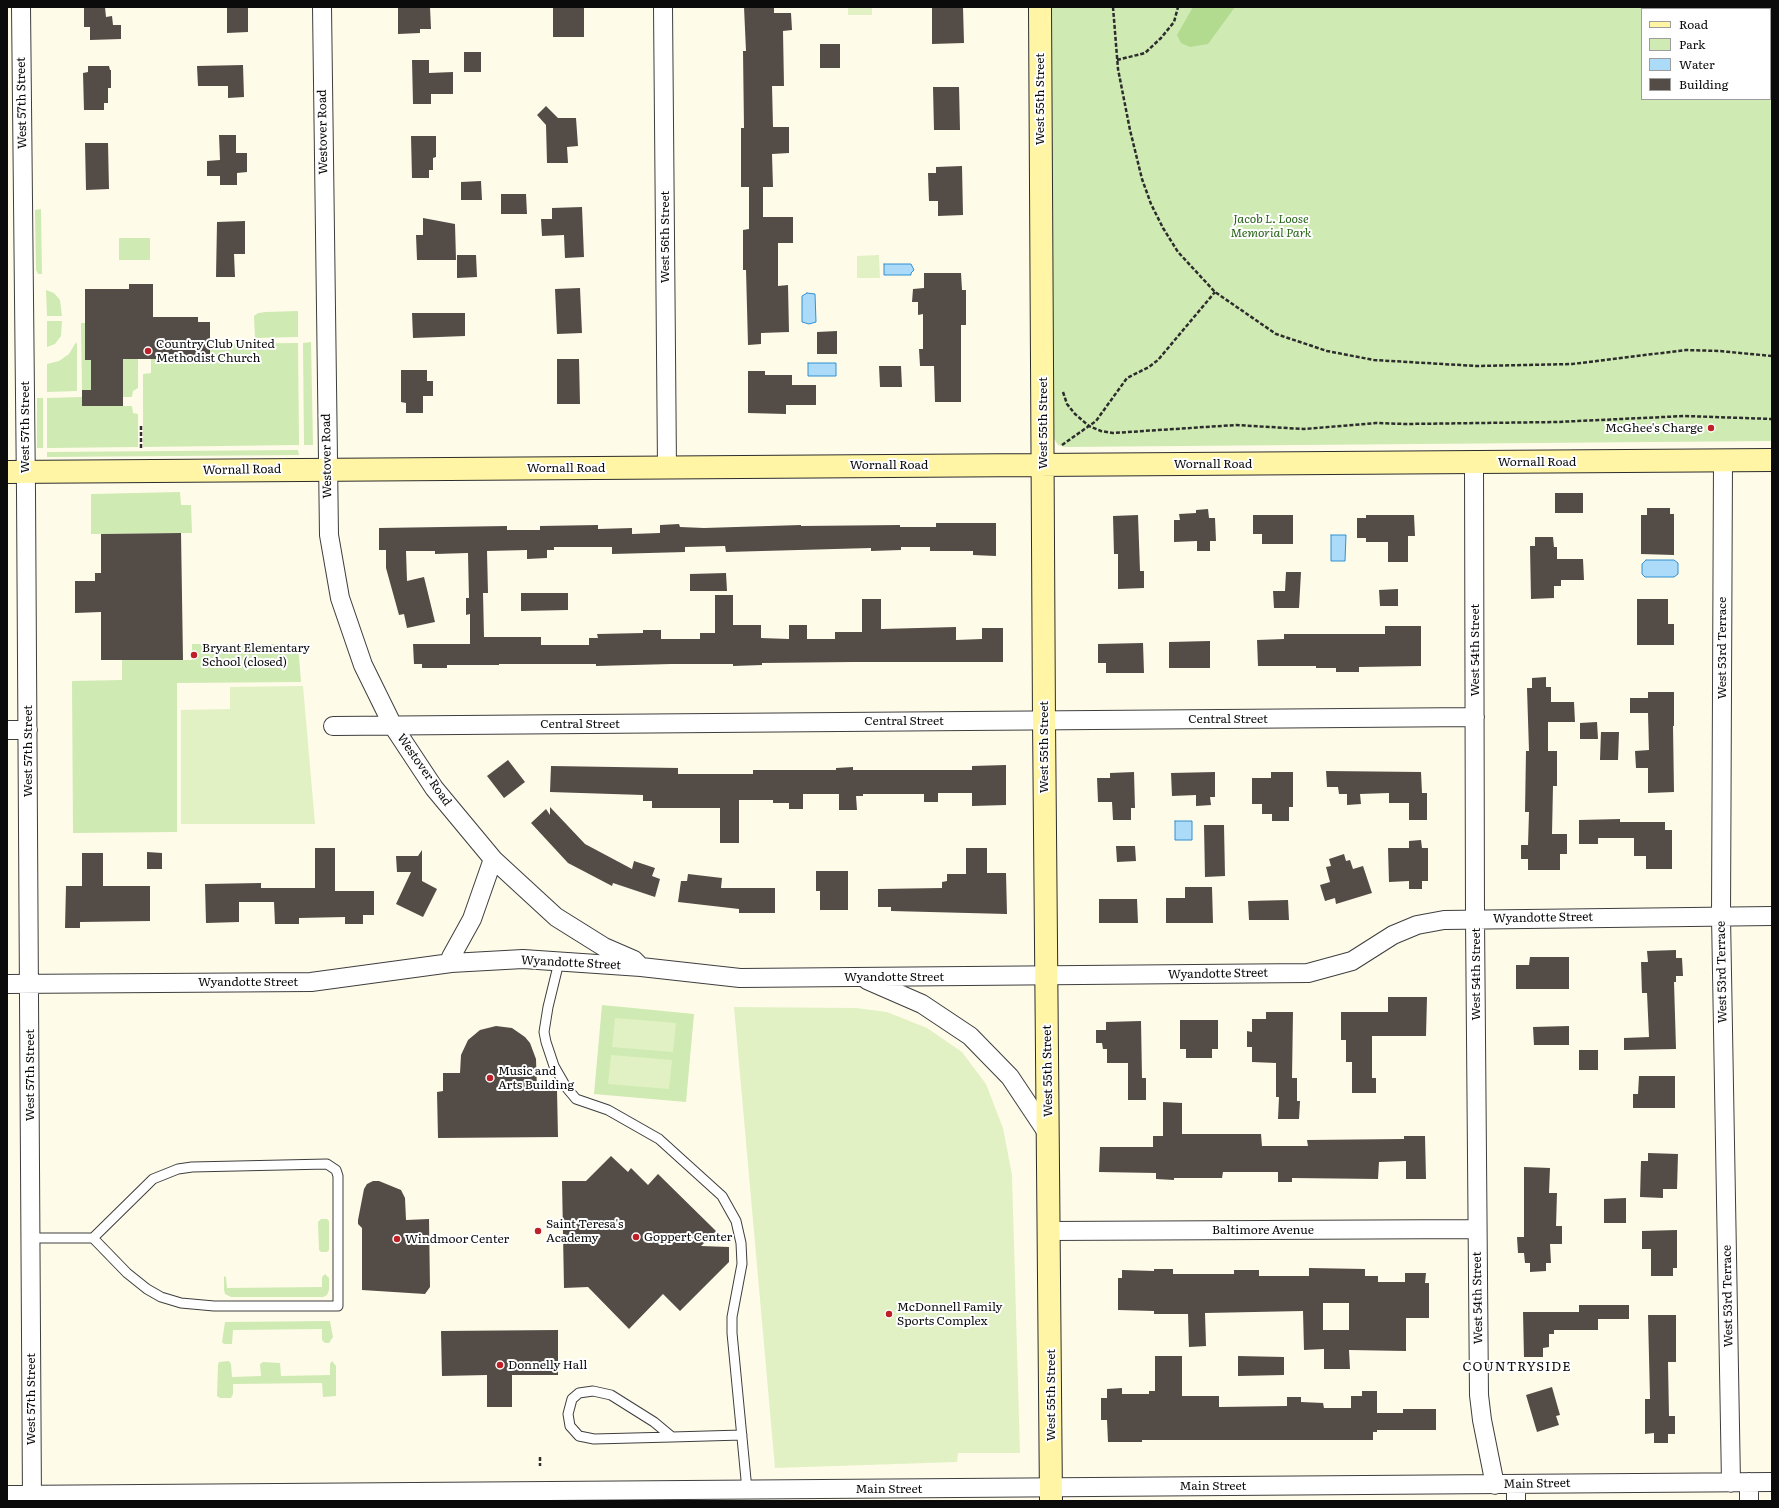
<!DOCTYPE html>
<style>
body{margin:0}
#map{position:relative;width:1779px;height:1508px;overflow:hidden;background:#fffbe9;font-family:Literata,serif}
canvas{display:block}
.frame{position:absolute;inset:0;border:8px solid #0b0b0b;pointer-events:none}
.legend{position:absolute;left:1641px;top:8px;width:130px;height:92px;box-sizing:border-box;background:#fff;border:1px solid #9d9d9d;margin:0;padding:5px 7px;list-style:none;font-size:12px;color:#0b0b0b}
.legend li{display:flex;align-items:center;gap:8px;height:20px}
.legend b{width:20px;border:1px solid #9d9d9d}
</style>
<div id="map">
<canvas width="1779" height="1508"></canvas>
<div class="frame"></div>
<ul class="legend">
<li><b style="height:5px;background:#fff5a4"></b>Road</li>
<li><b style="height:11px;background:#cfeab2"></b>Park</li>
<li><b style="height:11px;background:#abdbf8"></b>Water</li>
<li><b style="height:11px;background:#544c47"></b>Building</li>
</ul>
</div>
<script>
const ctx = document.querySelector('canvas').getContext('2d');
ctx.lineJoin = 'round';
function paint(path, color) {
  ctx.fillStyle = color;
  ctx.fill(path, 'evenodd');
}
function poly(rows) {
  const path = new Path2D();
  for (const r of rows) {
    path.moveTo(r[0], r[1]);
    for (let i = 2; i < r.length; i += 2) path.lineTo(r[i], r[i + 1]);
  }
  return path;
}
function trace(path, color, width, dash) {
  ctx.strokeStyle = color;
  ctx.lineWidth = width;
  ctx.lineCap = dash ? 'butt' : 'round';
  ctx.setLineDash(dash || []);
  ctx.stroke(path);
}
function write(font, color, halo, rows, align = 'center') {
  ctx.font = font + ' Literata,serif';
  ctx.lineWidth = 4;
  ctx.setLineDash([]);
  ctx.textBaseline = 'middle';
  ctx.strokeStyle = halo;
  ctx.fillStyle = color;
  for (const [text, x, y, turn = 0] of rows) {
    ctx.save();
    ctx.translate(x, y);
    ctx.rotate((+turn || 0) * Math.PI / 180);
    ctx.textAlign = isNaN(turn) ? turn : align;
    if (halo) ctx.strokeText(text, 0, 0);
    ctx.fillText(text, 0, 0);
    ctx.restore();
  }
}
const green = poly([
 [1049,7,1772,7,1772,441,1065,447,1058,445,1053,437],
 [1642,9,1770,9,1770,99,1642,99],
 [41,209,42,274,38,274,36,270,35,210],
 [119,238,150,238,150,260,119,260],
 [46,290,54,293,60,300,62,316,47,316],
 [298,311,298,337,255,338,254,316,258,313,266,312],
 [47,321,62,321,61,336,55,344,47,347],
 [81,323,85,323,85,360,91,360,91,390,82,390],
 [76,342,77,345,77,391,47,392,47,364,59,361,69,354],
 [311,342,313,445,304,445,303,343],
 [298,343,299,445,143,447,143,374,151,373,151,359,210,359,210,344],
 [123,359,138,359,138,388,133,391,132,397,123,397],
 [82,397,82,406,132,406,133,413,138,414,138,447,47,448,47,398],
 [37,398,43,398,43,448,37,448],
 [298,450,299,455,47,457,47,452],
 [180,492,181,505,191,505,192,533,91,534,91,494],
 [192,644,298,644,301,682,177,683,177,832,73,833,72,681,122,680,122,660,192,660],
 [602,1005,694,1014,686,1102,594,1094],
 [321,1219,327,1219,329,1221,329,1250,327,1252,321,1252,319,1250,318,1222],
 [325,1274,329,1278,329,1290,327,1295,323,1297,231,1297,225,1294,224,1290,224,1276,226,1277,227,1288,322,1287,322,1277],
 [330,1321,333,1337,329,1343,325,1343,322,1340,322,1329,233,1330,232,1344,224,1344,222,1342,225,1322],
 [229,1361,231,1364,232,1377,261,1376,260,1364,263,1362,280,1363,281,1376,330,1375,330,1364,332,1361,336,1366,336,1396,323,1397,322,1383,233,1384,233,1394,231,1398,220,1398,217,1396,218,1365,219,1362]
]);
const forest = poly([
 [1193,7,1235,7,1208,44,1190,47,1181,43,1177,35]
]);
const pitch = poly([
 [848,7,872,7,872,15,848,15],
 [879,255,880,278,857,278,857,256],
 [303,686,315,824,181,824,181,710,230,709,230,687],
 [734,1007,856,1008,887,1012,927,1028,962,1052,986,1084,1003,1128,1012,1175,1020,1453,958,1453,957,1462,775,1468],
 [615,1018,676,1023,673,1052,612,1047],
 [611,1055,672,1060,669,1089,608,1084]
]);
const water = poly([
 [884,264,911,264,914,270,911,273,911,275,884,275,884,264],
 [807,293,815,294,816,322,809,324,802,322,802,296,807,293],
 [808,363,836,363,836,376,808,376,808,363],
 [1331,535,1346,535,1345,561,1331,561,1331,535],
 [1646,560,1674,560,1678,563,1678,574,1674,577,1645,577,1642,574,1642,564,1646,560],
 [1175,821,1192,821,1192,840,1175,840,1175,821]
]);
const building = poly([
 [84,7,105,7,106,17,112,16,113,25,121,25,121,39,90,40,90,27,84,27],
 [227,7,248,7,248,32,227,33],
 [398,7,430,7,431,29,420,29,420,33,398,34],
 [553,7,584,7,584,37,553,37],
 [744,7,774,7,774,13,791,13,792,30,783,31,784,86,772,86,773,127,789,127,789,153,772,154,773,187,763,187,763,217,793,217,793,243,778,243,778,286,788,285,789,332,761,333,761,344,748,345,746,270,743,270,743,230,749,229,749,187,741,187,741,128,744,128,743,51,746,51],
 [932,7,963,7,964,43,932,44],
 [820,44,840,44,840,68,820,68],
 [464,52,481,52,481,72,464,72],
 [412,60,429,60,429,73,453,72,453,94,431,94,431,104,413,104],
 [243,65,244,97,228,98,228,86,198,86,197,66],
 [88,66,109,66,110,70,111,70,111,88,108,88,108,103,104,103,104,110,84,110,83,73,88,72],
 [933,87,959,87,960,130,934,130],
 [546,106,558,118,576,118,578,146,567,147,568,163,547,163,546,125,537,115],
 [219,135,236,135,236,153,247,153,247,172,237,173,237,185,220,185,220,176,207,176,207,161,220,160],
 [411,136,436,136,436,157,433,158,433,170,429,170,429,178,412,178],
 [85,143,108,143,109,189,86,190],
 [962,166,963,215,938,216,938,201,929,201,928,173,936,173,936,167],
 [481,181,482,200,461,200,461,182],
 [501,194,526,194,527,214,501,214],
 [582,207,584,257,565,258,564,235,542,236,541,219,552,219,552,208],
 [423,218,455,224,456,260,417,260,416,235,423,235],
 [245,221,245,254,234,254,235,277,216,277,217,222],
 [457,255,476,255,477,277,457,278],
 [924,273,961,273,962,290,966,290,966,325,961,325,961,402,935,402,934,366,920,366,919,349,923,349,923,314,918,315,918,302,912,302,913,289,924,288],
 [129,284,153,284,153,317,198,317,198,322,210,322,210,359,123,359,123,406,82,406,82,390,91,390,91,360,85,360,85,289,129,289],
 [580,288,582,333,557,334,555,289],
 [412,313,465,313,465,336,413,338],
 [837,331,837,354,817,354,817,332],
 [557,359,579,359,580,404,557,404],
 [879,366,901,366,902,387,880,387],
 [401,370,427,370,427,381,433,381,433,396,423,396,423,413,406,413,406,403,401,402],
 [748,371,765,371,765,375,792,375,792,385,816,385,816,405,786,405,786,414,748,413],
 [1555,493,1583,493,1583,513,1555,513],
 [1647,508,1670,508,1670,514,1674,514,1674,555,1641,554,1641,515,1647,515],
 [1208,509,1209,518,1215,518,1216,541,1210,541,1210,551,1197,551,1197,541,1174,542,1174,520,1180,520,1179,514,1196,513,1196,510],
 [1138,515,1140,571,1144,571,1144,588,1118,589,1118,554,1114,554,1113,516],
 [1253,515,1293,515,1293,544,1262,544,1262,534,1253,534],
 [1366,515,1414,515,1415,536,1408,536,1408,562,1388,562,1388,542,1366,542,1366,538,1357,538,1357,518,1366,518],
 [936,523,996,523,996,556,973,555,973,551,930,551,930,547,901,547,901,550,871,551,871,548,726,552,725,546,685,547,685,552,612,554,612,547,554,547,554,550,547,550,547,558,527,559,527,550,487,551,488,593,483,593,484,637,541,637,541,645,589,645,589,638,598,638,597,634,643,633,643,630,661,630,661,639,700,639,700,633,715,633,715,595,733,595,733,625,761,625,761,638,789,639,789,625,807,625,807,639,835,639,835,632,862,632,862,599,881,599,881,629,956,627,956,640,982,639,982,628,1003,628,1003,662,853,662,762,663,762,665,733,666,733,664,671,664,596,666,596,664,499,664,499,665,447,665,447,668,422,668,422,664,414,664,413,644,470,644,470,614,466,615,466,598,469,598,468,553,435,554,435,551,406,551,407,581,424,577,435,622,407,628,404,614,399,615,386,568,386,550,379,550,379,528,507,526,507,530,540,530,540,526,598,525,598,529,632,528,632,534,660,533,660,525,679,524,680,527,704,528,801,525,801,526,900,525,900,527,936,527],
 [181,533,183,660,101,660,101,612,75,613,75,581,95,581,95,573,101,573,101,534],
 [1535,537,1553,537,1554,547,1557,547,1557,559,1583,559,1584,580,1561,580,1561,586,1554,586,1554,598,1531,599,1530,546,1535,546],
 [1286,572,1301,572,1299,608,1274,608,1273,591,1285,591],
 [726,573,727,591,690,591,690,574],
 [1398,589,1398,606,1380,606,1379,590],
 [521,593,568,593,568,610,521,611],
 [1637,599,1668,599,1668,624,1674,624,1674,645,1637,645],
 [1385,626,1421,626,1421,666,1359,667,1359,672,1336,672,1336,668,1316,668,1316,666,1258,666,1257,640,1284,639,1284,634,1385,634],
 [1210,641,1210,668,1169,668,1169,642],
 [1143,643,1144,673,1106,673,1106,663,1098,663,1098,644],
 [1546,677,1546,687,1551,687,1551,702,1574,702,1575,722,1548,722,1548,751,1557,751,1557,786,1553,786,1552,834,1567,834,1567,854,1560,854,1560,870,1528,870,1528,859,1521,859,1521,845,1528,845,1529,812,1525,812,1526,751,1529,751,1527,688,1532,688,1532,678],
 [1648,692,1674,692,1674,726,1673,726,1674,792,1648,793,1648,768,1636,768,1635,751,1649,750,1648,713,1630,713,1630,698,1648,698],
 [1597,722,1598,739,1580,739,1580,723],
 [1601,732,1619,732,1618,760,1600,760],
 [508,760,525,782,504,798,487,776],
 [1006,765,1006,805,972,806,972,793,938,793,938,802,924,802,924,794,863,794,863,796,856,796,857,810,839,810,839,794,803,794,803,809,789,809,789,803,773,803,773,800,739,800,739,843,720,843,720,808,652,808,652,801,643,801,643,795,550,792,551,766,678,768,678,774,753,774,753,770,836,770,836,768,853,767,853,770,972,770,972,766],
 [1326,771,1421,772,1422,793,1427,793,1427,820,1409,820,1409,803,1389,803,1389,793,1360,794,1361,804,1347,805,1347,794,1339,794,1338,787,1327,787],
 [1134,772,1135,808,1131,808,1131,820,1113,820,1112,802,1098,802,1097,778,1110,778,1110,773],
 [1215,772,1215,797,1210,797,1211,805,1196,806,1196,795,1172,796,1171,773],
 [1271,772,1293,772,1293,807,1289,807,1289,821,1272,821,1272,814,1262,814,1262,804,1252,804,1252,778,1271,778],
 [550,807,585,844,632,869,634,861,655,868,652,876,660,879,655,897,613,883,612,886,568,863,531,823,546,809,550,815],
 [1620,819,1620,822,1665,822,1665,830,1672,830,1672,869,1646,869,1646,856,1634,856,1634,838,1598,838,1598,844,1579,844,1579,820],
 [1204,825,1224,825,1225,876,1205,877],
 [1421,840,1422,848,1428,848,1428,881,1422,881,1422,889,1409,889,1409,881,1389,882,1388,848,1409,848,1409,841],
 [1116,846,1135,846,1136,861,1117,862],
 [315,848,335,848,335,891,374,891,374,915,363,915,363,924,345,924,345,917,299,918,299,924,275,924,274,902,239,902,239,922,206,923,205,884,261,883,261,888,315,888],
 [966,848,987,848,987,873,1006,873,1007,914,891,911,891,907,878,907,878,889,942,888,942,882,947,881,947,874,966,874],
 [422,850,422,881,437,889,423,917,396,904,411,872,397,872,396,856,418,856],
 [147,852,162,853,162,869,147,869],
 [82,853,103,853,103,886,150,886,150,921,80,922,80,928,65,928,66,886,82,886],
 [1344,854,1346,861,1350,860,1353,869,1363,866,1372,893,1336,904,1335,898,1325,901,1320,885,1330,882,1326,867,1331,866,1329,859],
 [816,871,848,871,848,910,820,910,820,891,816,891],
 [688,874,722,878,721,888,775,888,775,913,739,913,739,909,678,902,681,881,687,881],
 [1185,887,1212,887,1213,923,1166,923,1166,898,1185,898],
 [1099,899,1137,899,1138,923,1099,923],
 [1288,900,1289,920,1249,920,1248,901],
 [1676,950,1676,958,1682,958,1683,976,1676,976,1676,982,1674,982,1676,1049,1624,1050,1624,1038,1649,1037,1647,993,1642,993,1641,962,1648,962,1647,951],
 [1530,957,1569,957,1569,989,1516,989,1516,965,1529,965],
 [1388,997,1427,997,1426,1036,1372,1036,1372,1078,1376,1078,1376,1093,1352,1093,1352,1062,1346,1062,1346,1040,1341,1040,1341,1012,1388,1012],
 [1266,1012,1293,1012,1292,1078,1297,1078,1297,1101,1300,1101,1299,1119,1278,1119,1279,1097,1276,1097,1276,1063,1252,1062,1252,1047,1247,1047,1247,1031,1252,1032,1252,1019,1266,1019],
 [1180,1020,1218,1020,1218,1049,1212,1049,1212,1058,1186,1058,1186,1049,1180,1049],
 [1141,1021,1142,1078,1146,1078,1146,1100,1128,1100,1128,1063,1107,1063,1107,1049,1103,1049,1102,1043,1096,1043,1096,1030,1106,1030,1106,1022],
 [496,1026,512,1028,525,1037,530,1043,536,1059,537,1090,557,1090,558,1137,438,1138,437,1092,443,1091,443,1073,460,1073,461,1055,468,1040,480,1030],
 [1569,1026,1569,1045,1534,1045,1533,1027],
 [1579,1050,1598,1050,1598,1070,1579,1070],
 [1639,1076,1675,1076,1675,1108,1633,1108,1633,1094,1638,1094],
 [1163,1102,1182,1103,1182,1134,1261,1134,1262,1146,1308,1146,1307,1140,1404,1139,1404,1136,1425,1136,1426,1179,1406,1179,1406,1161,1379,1162,1378,1179,1292,1178,1292,1182,1278,1182,1278,1172,1223,1172,1222,1178,1174,1178,1174,1180,1156,1179,1156,1173,1099,1172,1100,1147,1153,1147,1153,1136,1163,1136],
 [1648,1153,1678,1154,1677,1189,1663,1189,1663,1198,1640,1197,1641,1161,1648,1161],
 [611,1156,628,1172,631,1168,648,1185,658,1174,716,1231,701,1246,729,1247,729,1262,680,1311,663,1294,629,1329,588,1287,564,1288,562,1181,586,1181],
 [1524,1167,1550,1168,1549,1193,1557,1193,1556,1226,1562,1226,1562,1244,1550,1244,1551,1263,1546,1263,1546,1271,1530,1272,1530,1263,1525,1263,1524,1253,1518,1253,1517,1237,1524,1237],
 [373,1181,379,1181,401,1190,405,1198,406,1220,429,1219,430,1287,425,1294,362,1290,362,1228,358,1224,358,1220,364,1189,367,1184],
 [1626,1198,1626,1223,1604,1223,1604,1199],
 [1677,1230,1677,1268,1673,1268,1673,1276,1651,1276,1651,1249,1642,1249,1642,1231],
 [1309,1268,1365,1269,1365,1276,1378,1276,1378,1282,1405,1282,1405,1273,1426,1273,1425,1283,1429,1283,1429,1318,1406,1318,1406,1351,1349,1350,1350,1369,1324,1369,1324,1349,1304,1350,1303,1311,1205,1313,1206,1346,1189,1347,1188,1314,1154,1314,1154,1311,1118,1310,1118,1278,1122,1278,1122,1270,1154,1271,1154,1269,1173,1269,1173,1274,1234,1274,1234,1270,1259,1270,1259,1276,1309,1276],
 [1323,1303,1349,1303,1349,1330,1323,1330],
 [1579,1305,1629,1305,1629,1319,1598,1319,1598,1330,1554,1330,1554,1334,1549,1334,1549,1347,1543,1348,1543,1357,1524,1357,1523,1312,1579,1312],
 [1648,1315,1676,1315,1676,1362,1668,1362,1669,1416,1675,1416,1675,1434,1668,1434,1668,1443,1654,1443,1654,1433,1645,1434,1645,1399,1650,1399],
 [558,1330,558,1375,512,1375,512,1407,487,1407,487,1375,442,1376,441,1331],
 [1155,1356,1182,1356,1182,1396,1219,1396,1219,1407,1287,1406,1287,1397,1301,1397,1301,1402,1323,1403,1324,1408,1351,1408,1351,1396,1362,1396,1362,1391,1377,1391,1377,1413,1403,1413,1403,1409,1436,1409,1436,1430,1377,1430,1377,1432,1373,1432,1373,1440,1142,1440,1142,1442,1108,1442,1107,1420,1101,1420,1101,1398,1107,1398,1107,1389,1122,1388,1122,1394,1149,1394,1149,1391,1155,1391],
 [1238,1356,1284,1357,1284,1375,1238,1376],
 [1552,1387,1560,1415,1556,1416,1559,1425,1537,1432,1526,1395]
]);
const path = poly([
 [1113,7,1118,69,1130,130,1142,179,1151,204,1163,228,1178,252,1215,292,1276,334,1327,351,1374,360,1477,366,1572,364,1686,350,1719,351,1772,356],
 [1117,60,1145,53,1161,38,1174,22,1178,7],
 [1063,392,1067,404,1075,414,1089,426,1101,431,1113,433,1236,425,1304,429,1376,423,1405,424,1557,422,1685,416,1772,419],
 [141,426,141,449],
 [1062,445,1096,421,1127,378,1149,367,1158,360,1215,292],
 [540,1457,540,1466]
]);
const service = poly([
 [559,962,548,1007,544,1032,546,1042,554,1066,566,1087,576,1099,608,1110,659,1139,722,1196,736,1221,741,1243,742,1264,732,1317,732,1333,747,1490],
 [31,1238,93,1238,127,1273,147,1289,161,1297,181,1303,214,1306,338,1306,338,1176,336,1170,327,1164,192,1167,178,1169,153,1179,93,1238],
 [672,1437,654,1422,611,1395,593,1391,579,1393,572,1399,568,1414,570,1426,579,1436,594,1439,672,1437,742,1435]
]);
const minor = poly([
 [21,7,26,492,32,1501],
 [322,7,329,535,340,598,363,665,393,726,434,788,493,859,472,919,451,957,451,963],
 [663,7,667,467],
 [1723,461,1721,916,1731,1483],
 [1474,462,1475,919,1479,1395,1482,1420,1495,1485],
 [333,726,1475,717],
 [7,730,28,730],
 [493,859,556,917,604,947,634,960,638,964],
 [867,980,922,1004,970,1036,1010,1077,1048,1134],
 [7,984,311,982,451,963,523,959,641,967,740,978,1308,973,1352,961,1393,935,1417,925,1444,920,1772,916],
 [1049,1231,1477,1229],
 [1749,1482,1749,1501],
 [1516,1485,1516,1501],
 [7,1495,1772,1482]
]);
const secondary = poly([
 [1040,7,1044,720,1051,1501],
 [7,472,1772,460]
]);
const markers = [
 [148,351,4,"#bf1f26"],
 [1711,428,4,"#bf1f26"],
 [194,655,4,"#bf1f26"],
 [490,1078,4,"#bf1f26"],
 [538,1231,4,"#bf1f26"],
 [636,1237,4,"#bf1f26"],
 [397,1239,4,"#bf1f26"],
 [889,1314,4,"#bf1f26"],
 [500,1365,4,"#bf1f26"]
];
const streetNames = [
 ["West 55th Street",1040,99,-90],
 ["West 57th Street",22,103,-91],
 ["Westover Road",323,132,-91],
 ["West 56th Street",665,237,-90],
 ["West 55th Street",1043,423,-90],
 ["West 57th Street",25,427,-90],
 ["Westover Road",327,456,-91],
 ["Wornall Road",1537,462],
 ["Wornall Road",1213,464],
 ["Wornall Road",889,465],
 ["Wornall Road",566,468],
 ["Wornall Road",242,470,-1],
 ["West 53rd Terrace",1722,648,-90],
 ["West 54th Street",1475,650,-90],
 ["Central Street",1228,719],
 ["Central Street",904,721],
 ["Central Street",580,724],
 ["West 55th Street",1044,747,-90],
 ["West 57th Street",28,751,-90],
 ["Westover Road",424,770,55],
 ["Wyandotte Street",1543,918,-1],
 ["Wyandotte Street",571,963,3],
 ["West 53rd Terrace",1722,972,-91],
 ["Wyandotte Street",1218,974,-1],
 ["West 54th Street",1476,974,-90],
 ["Wyandotte Street",894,977],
 ["Wyandotte Street",248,982],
 ["West 55th Street",1048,1071,-91],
 ["West 57th Street",30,1075,-90],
 ["Baltimore Avenue",1263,1230],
 ["West 53rd Terrace",1728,1296,-91],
 ["West 54th Street",1478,1298,-91],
 ["West 55th Street",1051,1395,-90],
 ["West 57th Street",31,1399,-90],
 ["Main Street",1537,1484,-1],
 ["Main Street",1213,1486],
 ["Main Street",889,1489]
];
const parkNames = [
 ["Jacob L. Loose",1271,219],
 ["Memorial Park",1271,233]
];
const poiNames = [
 ["Country Club United",156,344],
 ["Methodist Church",156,358],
 ["McGhee's Charge",1703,428,"right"],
 ["Bryant Elementary",202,648],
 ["School (closed)",202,662],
 ["Music and",498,1071],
 ["Arts Building",498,1085],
 ["Saint Teresa's",546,1224],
 ["Academy",546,1238],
 ["Goppert Center",644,1237],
 ["Windmoor Center",405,1239],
 ["McDonnell Family",897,1307],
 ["Sports Complex",897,1321],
 ["Donnelly Hall",508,1365]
];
const neighbourhoodNames = [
 ["COUNTRYSIDE",1517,1367]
];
paint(green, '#cfeab2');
paint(forest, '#b2db90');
paint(pitch, '#e1f1c4');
paint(water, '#abdbf8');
trace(water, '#3090d2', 1);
paint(building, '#544c47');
trace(service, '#3e3e3e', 11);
trace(minor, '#3e3e3e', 20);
trace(secondary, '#2d2d2d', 24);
trace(path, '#2d2d2d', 2.5, [4, 2]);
trace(service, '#fff', 9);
trace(minor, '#fff', 18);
trace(secondary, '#fff5a4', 22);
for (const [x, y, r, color] of markers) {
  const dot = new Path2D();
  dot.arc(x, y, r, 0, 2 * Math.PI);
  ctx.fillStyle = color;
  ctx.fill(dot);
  trace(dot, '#fff', 1.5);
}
write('12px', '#0b0b0b', '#fff', streetNames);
write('italic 12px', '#29641a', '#fff', parkNames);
write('12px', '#0b0b0b', '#fff', poiNames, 'left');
ctx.letterSpacing = '1px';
write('13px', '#0b0b0b', '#fff', neighbourhoodNames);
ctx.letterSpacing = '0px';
</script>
